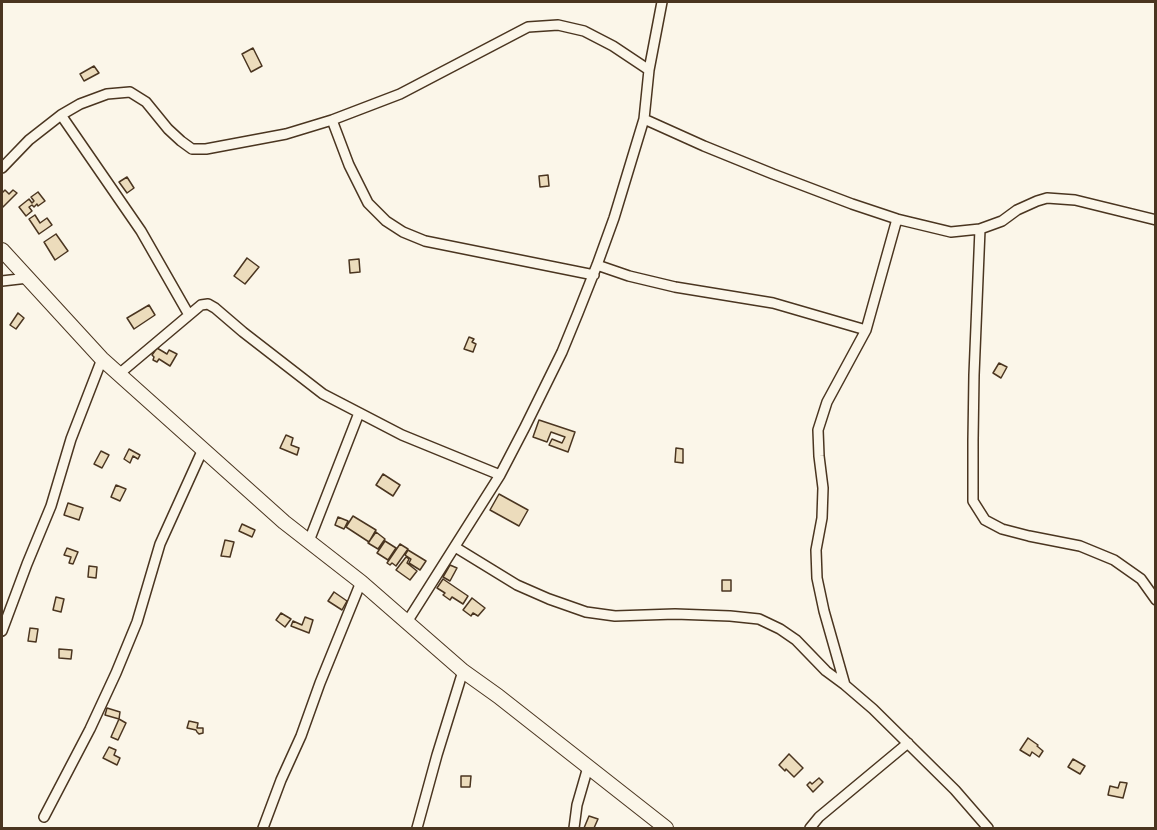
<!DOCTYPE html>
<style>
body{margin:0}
#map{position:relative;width:1157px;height:830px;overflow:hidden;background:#fbf6e9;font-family:Barlow,sans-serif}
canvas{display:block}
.frame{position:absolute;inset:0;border:3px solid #4a3520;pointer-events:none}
</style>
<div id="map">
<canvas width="1157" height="830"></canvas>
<div class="frame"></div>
</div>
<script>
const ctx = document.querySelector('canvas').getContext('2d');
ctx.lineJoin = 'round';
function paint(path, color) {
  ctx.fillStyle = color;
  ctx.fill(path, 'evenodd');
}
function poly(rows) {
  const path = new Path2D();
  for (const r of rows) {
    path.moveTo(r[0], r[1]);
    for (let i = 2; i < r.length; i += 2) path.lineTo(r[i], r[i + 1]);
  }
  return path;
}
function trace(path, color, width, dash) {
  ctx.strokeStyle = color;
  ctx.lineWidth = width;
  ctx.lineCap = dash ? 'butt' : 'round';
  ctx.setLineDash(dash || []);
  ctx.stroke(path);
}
const building = poly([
 [253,48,262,66,251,72,242,54,253,48],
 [94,66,99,73,84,81,80,74,94,66],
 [548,175,549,186,540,187,539,176,548,175],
 [127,177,134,188,127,193,119,182,127,177],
 [5,190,9,194,13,190,17,193,3,207,2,205,2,193,5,190],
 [38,192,45,201,38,206,37,204,34,207,32,205,29,207,32,211,26,216,19,207,29,199,32,203,34,201,31,197,38,192],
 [35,215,40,223,47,218,52,225,39,234,29,219,35,215],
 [56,234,68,251,55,260,44,242,56,234],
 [247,258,259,267,245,284,234,276,247,258],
 [359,259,360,272,350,273,349,260,359,259],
 [149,305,155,315,134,329,127,318,149,305],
 [18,313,24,318,16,329,10,325,18,313],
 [469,337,474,339,472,342,476,344,473,352,464,349,469,337],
 [157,348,167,354,169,350,177,354,170,366,159,359,157,362,153,360,154,357,152,355,157,348],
 [999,363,1007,367,1001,378,993,373,999,363],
 [539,420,575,432,568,452,549,445,552,439,562,443,565,437,551,432,547,442,533,437,539,420],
 [286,435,293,438,291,445,299,448,297,455,280,448,286,435],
 [676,448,683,449,683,463,675,462,676,448],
 [129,449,140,455,138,459,133,456,130,463,124,459,129,449],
 [101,451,109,455,102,468,94,464,101,451],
 [383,474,400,485,393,496,376,485,383,474],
 [116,485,126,489,120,501,111,497,116,485],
 [499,494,528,510,519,526,490,510,499,494],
 [68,503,83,508,79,520,64,515,68,503],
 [353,516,376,530,369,542,346,527,353,516],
 [338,517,348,521,344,529,335,525,338,517],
 [242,524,255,530,252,537,239,531,242,524],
 [376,532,385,539,378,549,368,543,376,532],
 [225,540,234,542,230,557,221,556,225,540],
 [385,541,396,548,388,560,377,553,385,541],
 [400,544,408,549,396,566,392,563,390,565,387,563,400,544],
 [67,548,78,552,73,564,69,563,71,557,64,555,67,548],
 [408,550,426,561,420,570,409,563,411,559,405,555,408,550],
 [406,557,409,559,407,563,417,571,410,580,396,570,406,557],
 [450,565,457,568,450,581,443,577,450,565],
 [89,566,97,567,96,578,88,577,89,566],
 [443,579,468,596,463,604,452,597,450,600,443,595,445,593,437,588,443,579],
 [722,580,731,580,731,591,722,591,722,580],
 [334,592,347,601,342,610,328,601,334,592],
 [56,597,64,599,61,612,53,610,56,597],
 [472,598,485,608,478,616,473,613,471,616,463,610,472,598],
 [281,613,291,619,285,627,276,620,281,613],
 [305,617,313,620,309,633,291,626,293,621,302,625,305,617],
 [30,628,38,629,36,642,28,641,30,628],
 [59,649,72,650,71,659,59,658,59,649],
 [107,708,120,712,119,719,105,715,107,708],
 [119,719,126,723,118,740,111,737,119,719],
 [189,721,198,723,197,728,203,728,203,733,199,734,197,732,196,730,187,728,189,721],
 [1028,738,1038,745,1037,746,1043,751,1039,757,1032,752,1030,756,1020,750,1028,738],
 [109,747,116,750,114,755,120,758,117,765,103,758,109,747],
 [789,754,803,768,794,777,786,769,785,771,779,765,789,754],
 [1073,759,1085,766,1080,774,1068,767,1073,759],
 [461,776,471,776,470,787,461,787,461,776],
 [819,778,823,782,813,792,807,785,810,782,812,784,819,778],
 [1120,782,1127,783,1123,798,1108,795,1110,786,1118,788,1120,782],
 [589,816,598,819,594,828,584,828,589,816]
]);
const minor = poly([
 [61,115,141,231,189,315],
 [644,119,704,146,773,174,852,204,897,219,951,232,980,229,1002,221,1017,210,1037,201,1047,198,1075,200,1156,220],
 [332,120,349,165,368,203,386,221,403,232,425,241,594,275],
 [2,168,29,140,61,115,80,104,107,94,130,92,146,102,168,129,181,141,192,149,206,149,286,134,332,120,400,94,528,27,558,25,584,31,613,46,649,70],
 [897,219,866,330,827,402,818,430,819,456,823,488,822,518,816,550,817,578,824,611,845,685,873,709,955,790,988,828],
 [980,229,974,375,973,440,973,501,985,520,1002,529,1029,536,1080,546,1114,560,1141,579,1156,600],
 [597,265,629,276,675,287,773,303,866,330],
 [2,281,28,278],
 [119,374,201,305,208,304,215,308,243,332,323,394,402,435,500,475],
 [309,541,359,413],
 [455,547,517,585,549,599,586,612,615,616,675,614,730,616,759,619,780,629,796,640,826,671,845,685],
 [407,622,500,475,525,427,562,352,578,313,597,265,614,218,644,119,649,70,662,2],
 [2,631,27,564,51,506,71,439,102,359],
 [44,817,90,729,116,673,137,622,160,544,203,449],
 [263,828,281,780,301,736,320,683,361,582],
 [417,828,437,755,463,671],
 [574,828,577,805,588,767],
 [810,828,819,817,908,743]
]);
const secondary = poly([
 [2,250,102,359,284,522,361,582,463,671,498,696,666,828]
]);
paint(building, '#ecdcbc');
trace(building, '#4a3520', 1.5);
trace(minor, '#4a3520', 12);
trace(secondary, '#4a3520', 16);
trace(minor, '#fbf6e9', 9);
trace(secondary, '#fbf6e9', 14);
</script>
